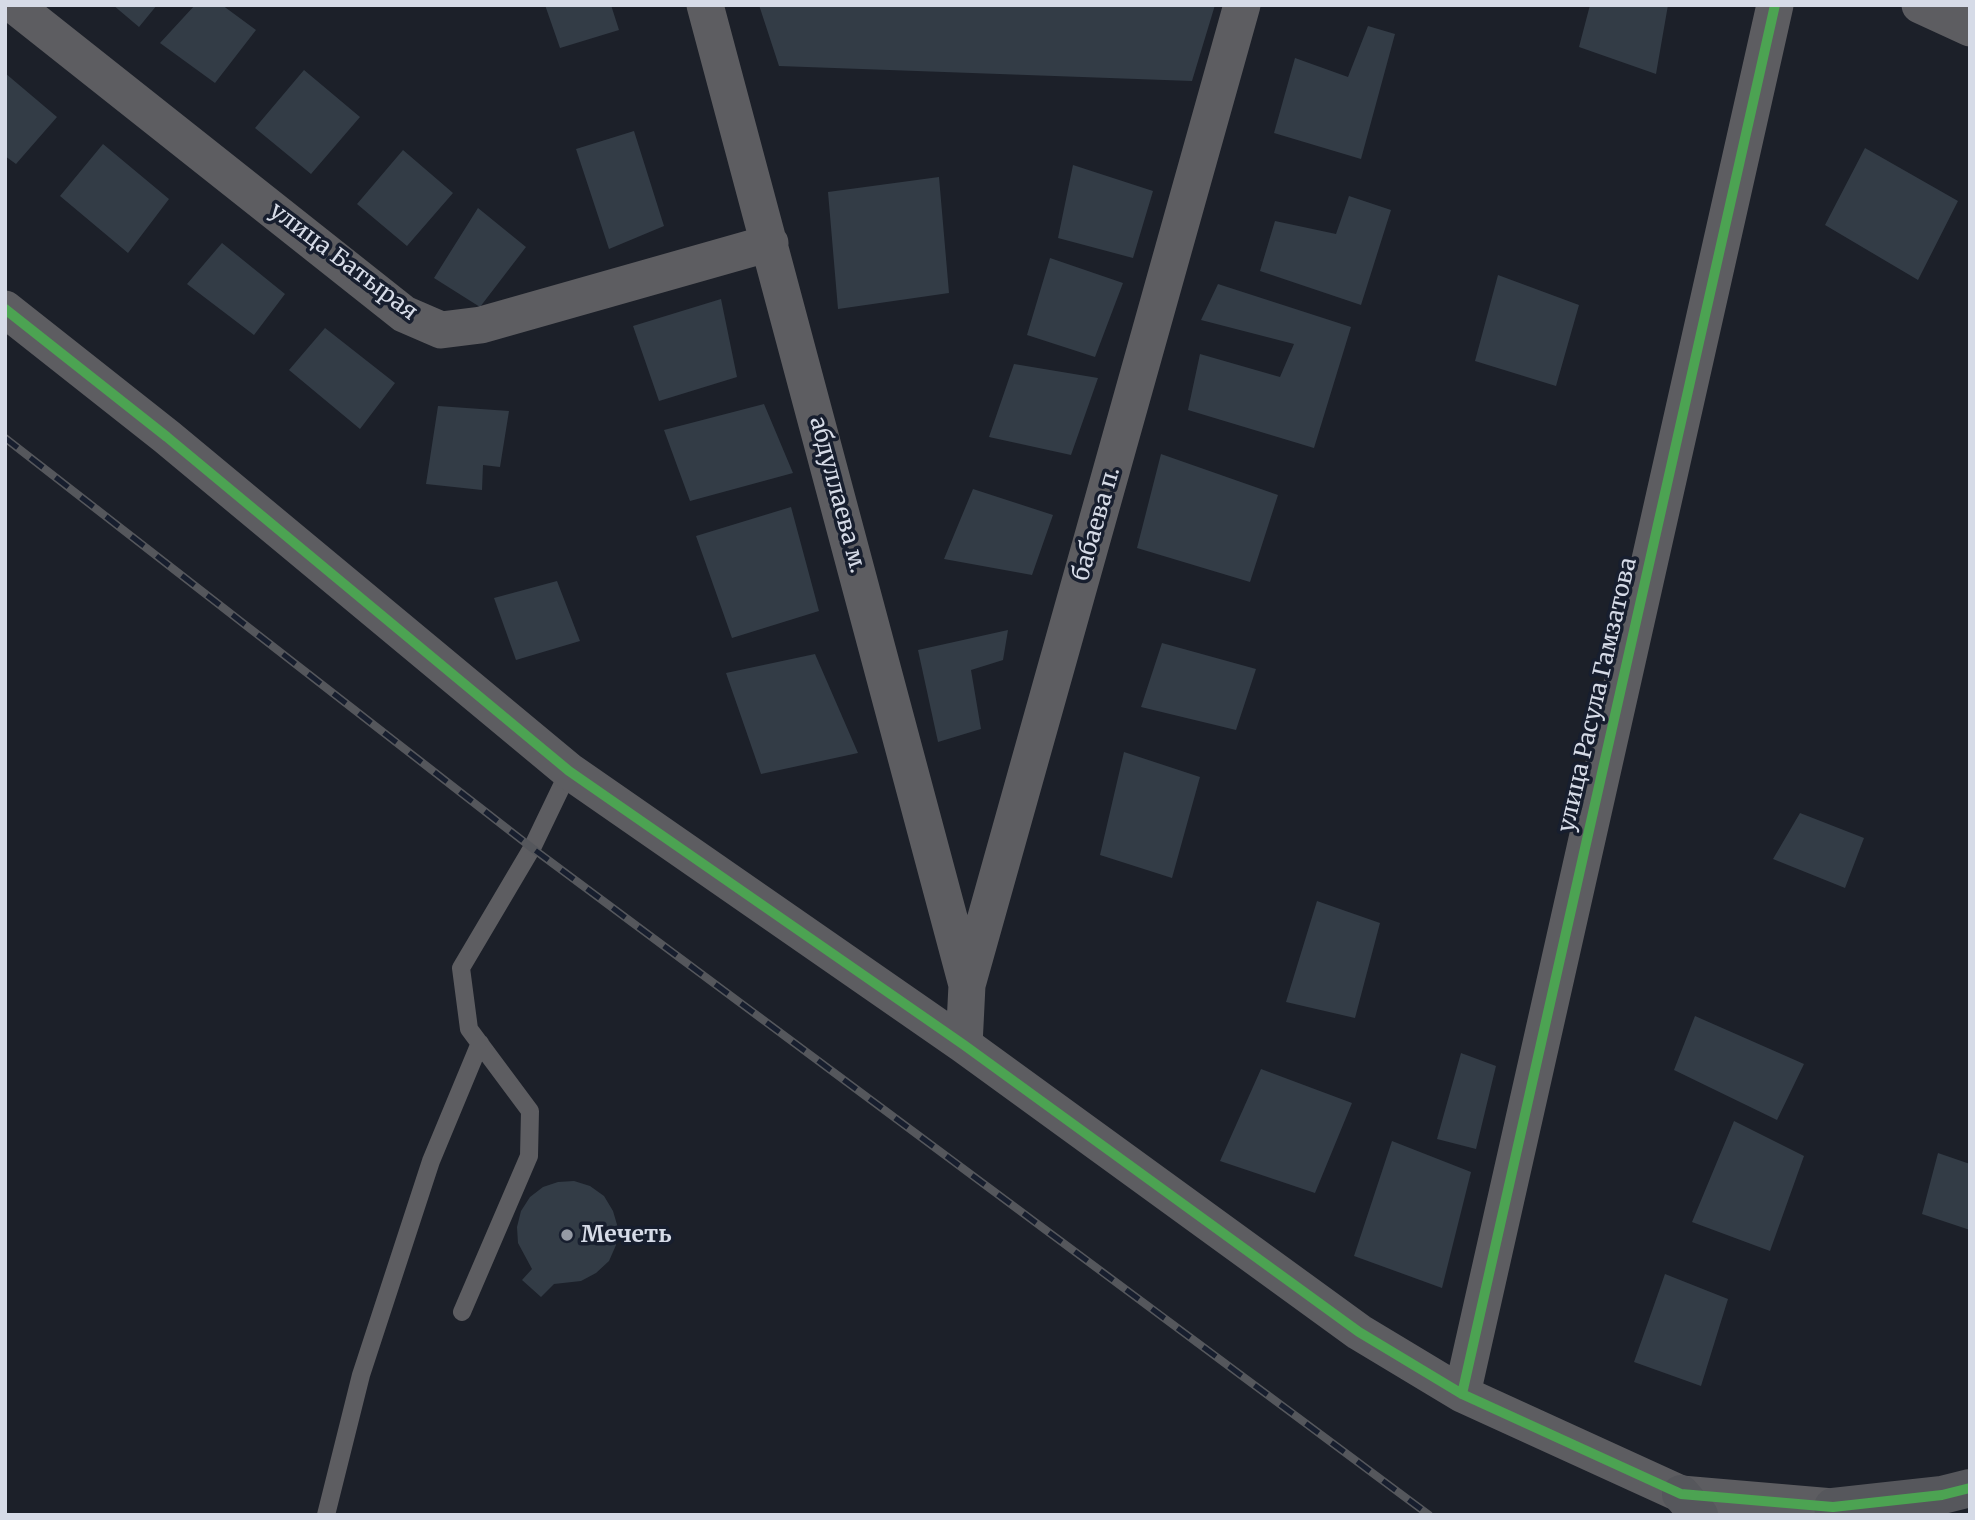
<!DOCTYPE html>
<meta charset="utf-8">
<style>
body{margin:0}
#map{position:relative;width:1975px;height:1520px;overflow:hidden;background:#1c2029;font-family:Merriweather,serif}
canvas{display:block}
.frame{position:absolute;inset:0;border:7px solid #d6dbe7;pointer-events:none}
</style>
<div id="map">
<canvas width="1975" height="1520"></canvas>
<div class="frame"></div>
</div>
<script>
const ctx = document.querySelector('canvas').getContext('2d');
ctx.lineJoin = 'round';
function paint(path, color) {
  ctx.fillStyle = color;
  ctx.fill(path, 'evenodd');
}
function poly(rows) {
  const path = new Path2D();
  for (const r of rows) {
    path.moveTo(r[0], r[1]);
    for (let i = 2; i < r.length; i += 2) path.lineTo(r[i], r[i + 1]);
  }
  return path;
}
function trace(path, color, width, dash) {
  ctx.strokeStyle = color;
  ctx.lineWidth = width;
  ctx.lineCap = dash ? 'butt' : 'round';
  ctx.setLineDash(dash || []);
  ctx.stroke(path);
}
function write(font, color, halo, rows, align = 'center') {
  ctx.font = font + ' Merriweather,serif';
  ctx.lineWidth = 7;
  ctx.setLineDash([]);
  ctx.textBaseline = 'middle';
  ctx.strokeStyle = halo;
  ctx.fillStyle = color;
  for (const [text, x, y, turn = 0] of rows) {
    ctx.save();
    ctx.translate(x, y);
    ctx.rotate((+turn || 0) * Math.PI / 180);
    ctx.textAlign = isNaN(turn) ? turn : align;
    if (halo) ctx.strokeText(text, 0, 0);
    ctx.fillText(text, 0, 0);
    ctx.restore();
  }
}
const building = poly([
 [113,5,157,5,139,27],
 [195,5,222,5,256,30,215,83,160,43],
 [545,5,611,5,619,30,560,48],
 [759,5,1215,5,1192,81,779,66],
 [1590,5,1668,5,1656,74,1579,47],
 [1368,26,1395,34,1361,159,1274,133,1295,58,1348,77],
 [304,70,360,117,311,174,255,128],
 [5,73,57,117,16,164,5,156],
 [634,131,664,226,609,249,576,149],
 [103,144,169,199,128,253,60,196],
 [1865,148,1958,201,1918,280,1825,225],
 [403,150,453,193,407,246,357,204],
 [1073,165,1153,191,1133,258,1058,238],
 [939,177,949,293,838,309,828,192],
 [1349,196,1391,210,1361,305,1260,271,1275,221,1336,234],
 [478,208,526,247,480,307,434,278],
 [222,243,285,294,254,335,187,284],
 [1050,258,1123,283,1095,357,1027,335],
 [1498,275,1579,305,1556,386,1475,361],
 [1218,284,1351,327,1314,448,1188,410,1200,354,1280,377,1294,344,1201,320],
 [721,299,737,377,659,401,633,326],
 [325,328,395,383,360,429,289,370],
 [1014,364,1098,378,1071,455,989,437],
 [764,404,793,473,690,501,664,430],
 [438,406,509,411,500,467,483,465,482,490,426,484],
 [1161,454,1278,495,1250,582,1137,548],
 [973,489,1053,515,1032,575,944,559],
 [791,507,819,611,732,638,696,536],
 [557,581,580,641,516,660,494,598],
 [1008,630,1003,660,971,670,981,729,938,742,918,650],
 [1162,643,1256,669,1236,730,1141,707],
 [815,654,858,753,761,774,726,673],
 [1124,752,1200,777,1172,878,1100,855],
 [1800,813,1864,838,1845,888,1773,859],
 [1317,901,1380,923,1355,1018,1286,1002],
 [1695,1016,1804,1064,1777,1120,1674,1070],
 [1461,1053,1496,1066,1476,1149,1437,1139],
 [1261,1069,1352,1103,1315,1193,1220,1161],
 [1734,1121,1804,1156,1770,1251,1692,1222],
 [1392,1141,1471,1172,1442,1288,1354,1256],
 [1938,1153,1970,1164,1970,1230,1922,1214],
 [574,1181,590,1186,604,1196,613,1211,618,1228,616,1245,609,1261,596,1273,581,1281,554,1284,541,1297,522,1280,532,1269,518,1243,517,1227,521,1211,530,1197,543,1187,558,1182],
 [1665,1274,1728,1299,1701,1386,1634,1362]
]);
const lane = poly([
 [462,1312,529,1156,530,1111,469,1029,461,968,532,848,569,771],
 [326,1515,361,1375,431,1161,480,1043]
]);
const street = poly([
 [14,5,404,314,441,330,481,325,770,243],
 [705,5,967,985],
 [1920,5,1970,28],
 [5,309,167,437,569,771,964,1045,1359,1332,1462,1394,1681,1494,1833,1507],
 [964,1045,967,985,1242,5],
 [1462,1394,1775,5]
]);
const secondary = poly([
 [1681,1494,1699,1515],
 [1833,1507,1942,1495,1970,1488]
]);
const rail = poly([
 [5,438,532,848,1429,1515]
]);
const cycleway = poly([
 [5,309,167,437,569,771,964,1045,1359,1332,1462,1394,1681,1494,1833,1507,1942,1495,1970,1488],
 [1462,1394,1775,5]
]);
const markers = [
 [567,1235,7,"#959aa4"]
];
const streetNames = [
 ["улица Батырая",343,262,37],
 ["абдуллаева м.",837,495,75],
 ["бабаева п.",1097,524,-74],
 ["улица Расула Гамзатова",1598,695,-77]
];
const poiNames = [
 ["Мечеть",581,1235]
];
paint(building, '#333c46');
trace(lane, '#5d5d61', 18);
trace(street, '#5d5d61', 37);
trace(secondary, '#56575c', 38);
trace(rail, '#55575c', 8);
trace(rail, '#171e2e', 5, [16]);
trace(cycleway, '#4ca352', 10);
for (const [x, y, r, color] of markers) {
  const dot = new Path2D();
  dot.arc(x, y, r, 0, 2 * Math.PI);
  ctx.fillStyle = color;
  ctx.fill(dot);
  trace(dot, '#171e2e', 2.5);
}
write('23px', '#d6dbe7', '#171e2e', streetNames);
write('bold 23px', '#d6dbe7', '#171e2e', poiNames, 'left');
</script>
